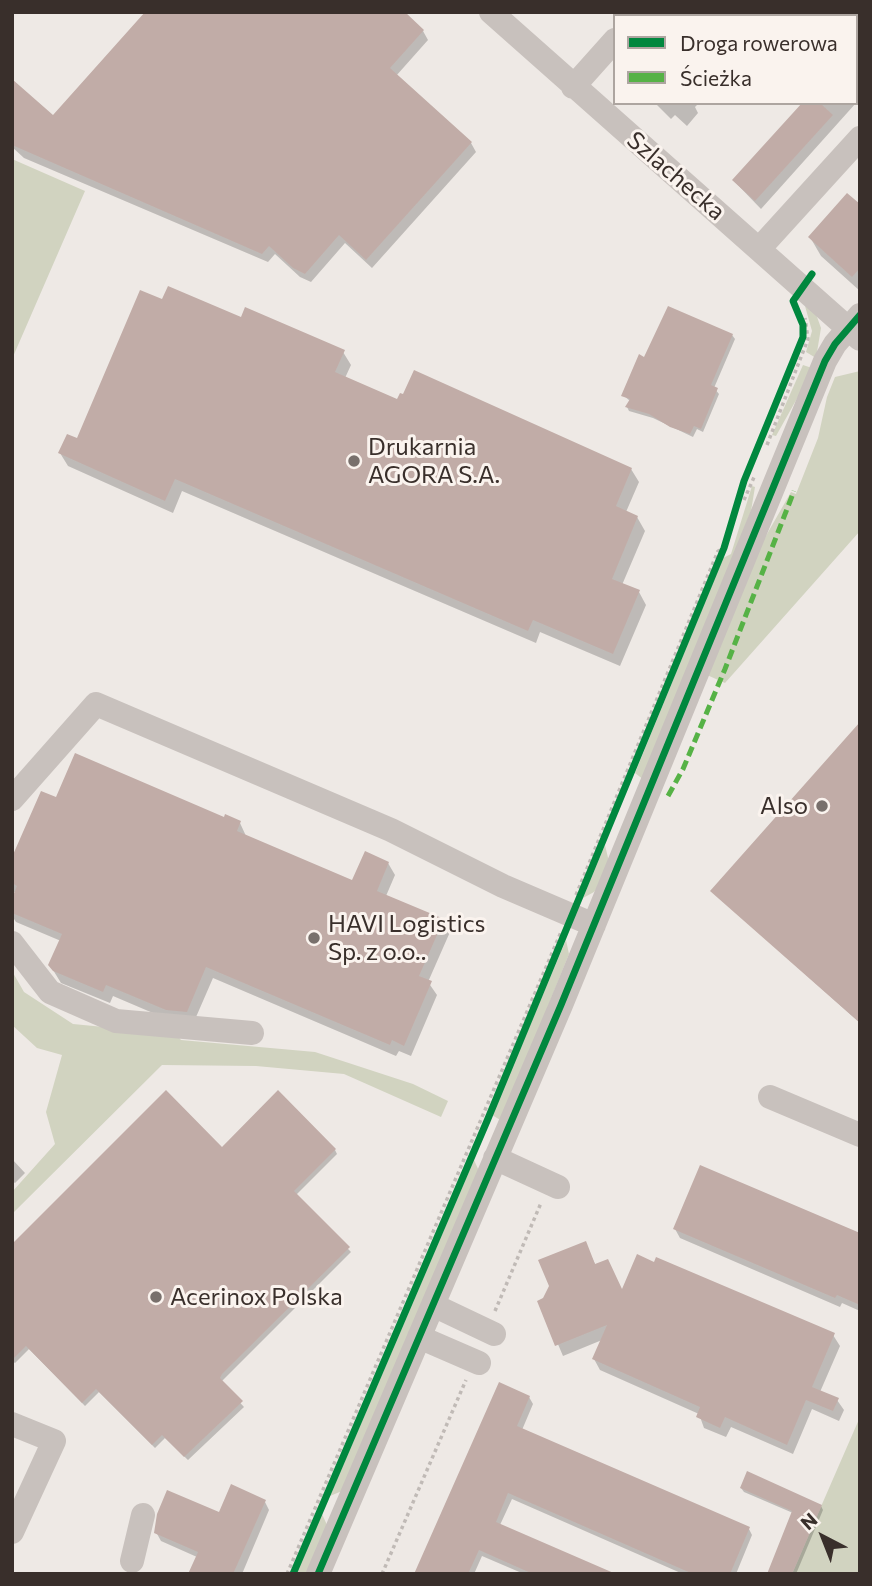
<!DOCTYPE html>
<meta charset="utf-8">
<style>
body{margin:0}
#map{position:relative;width:872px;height:1586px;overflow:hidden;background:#eee9e5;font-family:Commissioner,sans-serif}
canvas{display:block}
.frame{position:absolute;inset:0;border:14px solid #392f2b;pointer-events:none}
.legend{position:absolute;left:613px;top:14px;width:245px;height:91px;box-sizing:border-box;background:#faf3ee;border:2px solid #ada5a0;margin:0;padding:9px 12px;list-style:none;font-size:21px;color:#392f2b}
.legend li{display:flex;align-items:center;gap:14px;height:35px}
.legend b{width:35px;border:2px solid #ada5a0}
.north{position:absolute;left:788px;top:1502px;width:70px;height:70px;-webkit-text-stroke:5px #faf3ee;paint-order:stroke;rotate:318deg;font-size:19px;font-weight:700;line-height:28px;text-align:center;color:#392f2b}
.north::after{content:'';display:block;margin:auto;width:24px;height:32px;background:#392f2b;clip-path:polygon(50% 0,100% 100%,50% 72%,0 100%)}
</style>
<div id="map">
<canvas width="872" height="1586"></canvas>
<div class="frame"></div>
<ul class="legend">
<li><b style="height:9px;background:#00873e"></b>Droga rowerowa</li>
<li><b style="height:9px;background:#56b246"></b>Ścieżka</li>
</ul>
<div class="north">N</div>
</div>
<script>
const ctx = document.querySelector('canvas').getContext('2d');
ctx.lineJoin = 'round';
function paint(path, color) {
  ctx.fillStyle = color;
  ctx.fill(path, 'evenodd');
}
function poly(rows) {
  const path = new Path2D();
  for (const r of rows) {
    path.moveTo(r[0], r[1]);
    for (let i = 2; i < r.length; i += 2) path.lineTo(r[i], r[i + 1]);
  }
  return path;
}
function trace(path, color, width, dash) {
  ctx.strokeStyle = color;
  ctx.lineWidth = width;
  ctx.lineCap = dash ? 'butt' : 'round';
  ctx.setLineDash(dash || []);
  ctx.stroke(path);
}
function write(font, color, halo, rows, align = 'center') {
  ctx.font = font + ' Commissioner,sans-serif';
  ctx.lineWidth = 6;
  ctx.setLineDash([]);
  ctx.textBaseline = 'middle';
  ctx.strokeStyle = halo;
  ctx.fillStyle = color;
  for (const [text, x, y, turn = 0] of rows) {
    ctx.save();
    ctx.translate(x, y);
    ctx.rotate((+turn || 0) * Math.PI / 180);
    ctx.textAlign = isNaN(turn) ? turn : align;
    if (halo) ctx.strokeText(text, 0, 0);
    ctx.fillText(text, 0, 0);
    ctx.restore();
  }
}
const green = poly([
 [12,159,85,191,12,359],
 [805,306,816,314,821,328,816,358,806,352,812,331],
 [803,365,812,368,804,386,776,436,772,435],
 [860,371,860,531,725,683,707,675,759,548,791,492,796,494,818,438,827,397,835,377],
 [752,486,755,487,751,511,644,780,635,773,723,558,731,554],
 [605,845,609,862,603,881,594,892,583,898],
 [566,940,569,954,502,1121,492,1115],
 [12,971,24,992,73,1024,176,1034,181,1040,315,1052,413,1084,448,1101,441,1117,344,1074,256,1066,162,1065,12,1214,12,1192,55,1144,46,1112,62,1055,37,1048,12,1025],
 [474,1160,479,1171,342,1491,330,1496],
 [860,1417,860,1574,792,1574,816,1518],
 [322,1514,327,1525,308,1574,296,1574]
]);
const shadow = poly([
 [681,12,714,12,717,15,722,12,726,16,678,16],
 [777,12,804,12,800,16,781,16],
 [423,31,428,40,396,76,471,143,476,152,372,268,345,243,311,282,300,277,275,254,268,262,24,158,12,147,12,81,53,118],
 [860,42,860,99,856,103,856,46],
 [655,103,699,103,695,107,698,113,687,126,675,115,671,119],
 [804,103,856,103,761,209,734,181],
 [860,207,860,291,821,256,810,237],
 [163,301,242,319,343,352,351,365,345,378,398,401,631,469,639,482,626,512,637,517,645,531,622,585,639,592,646,605,620,666,540,632,536,643,182,491,173,513,68,466,60,453,78,440],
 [732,335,735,339,714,388,719,394,703,432,697,429,693,437,653,418,629,411,627,407,630,401,623,395,645,359],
 [860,724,860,1023,712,891],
 [57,799,240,823,246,836,353,882,388,863,395,875,386,896,443,920,450,932,428,982,437,995,411,1056,399,1051,396,1056,213,978,193,1024,174,1022,113,996,110,1003,61,983,50,965,61,941,16,922,12,916,16,893,12,891,12,862],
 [222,1149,335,1150,337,1154,296,1195,351,1252,221,1382,244,1407,188,1460,165,1438,155,1448,99,1392,85,1406,29,1349,15,1363,12,1361,12,1246],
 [12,1159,25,1173,15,1183,12,1181],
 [675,1229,860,1235,860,1311,842,1303,840,1307,680,1238],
 [585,1243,596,1266,623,1292,833,1335,840,1346,820,1392,837,1400,844,1410,839,1421,812,1409,793,1454,731,1427,726,1437,704,1428,699,1414,600,1370,594,1359,602,1340,563,1356,540,1302,545,1300],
 [529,1397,533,1404,522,1430,749,1529,752,1535,736,1574,683,1574,512,1499,500,1525,612,1574,524,1574,482,1556,474,1574,416,1574],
 [741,1488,821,1506,823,1510,796,1574,769,1574,793,1513,744,1492],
 [265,1502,269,1510,242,1574,190,1574,197,1557,161,1541,156,1532]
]);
const building = poly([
 [145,12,405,12,424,30,390,68,472,142,366,260,339,235,305,274,293,268,269,246,262,254,12,145,12,79,53,115],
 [802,103,820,103,833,115,755,201,732,180],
 [847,193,860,204,860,268,852,277,808,237],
 [168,286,241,317,245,307,345,350,335,372,397,399,400,393,403,394,414,370,632,468,616,506,638,516,612,579,640,590,613,654,533,620,528,631,175,479,165,501,58,453,67,434,77,438,140,290,162,299],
 [668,306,733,334,711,385,718,388,701,429,694,426,690,434,670,427,649,414,625,407,630,399,621,396,639,354,644,357],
 [860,722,860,1023,710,891],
 [75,753,224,817,225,814,241,821,237,831,352,880,365,851,389,862,377,891,444,919,419,976,432,981,404,1046,392,1040,390,1045,206,967,187,1012,166,1010,106,985,103,992,53,971,48,965,62,934,12,913,12,898,17,886,12,883,12,857,41,791,56,797],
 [166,1090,222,1147,278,1090,336,1149,294,1191,350,1247,222,1374,220,1378,243,1401,184,1457,162,1435,152,1445,96,1389,82,1403,26,1346,12,1360,12,1244],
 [700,1165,860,1233,860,1305,837,1295,835,1298,673,1229],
 [586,1241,595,1264,608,1259,622,1289,637,1254,654,1262,656,1257,835,1333,812,1387,839,1398,833,1411,806,1400,787,1445,725,1417,720,1428,696,1417,700,1407,592,1359,607,1325,555,1346,537,1301,543,1298,549,1286,538,1260],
 [499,1382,530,1396,517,1426,750,1527,730,1574,693,1574,508,1493,496,1522,616,1574,533,1574,479,1550,468,1574,414,1574],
 [747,1471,822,1505,792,1574,767,1574,792,1511,740,1488],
 [231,1484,266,1500,233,1574,188,1574,198,1552,154,1533,157,1514,167,1490,219,1512]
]);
const path = poly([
 [767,445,808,339,805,318],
 [744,500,755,475],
 [576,895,718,551,725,548],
 [495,1311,541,1203],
 [287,1574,561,932],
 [382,1574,466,1380]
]);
const minor = poly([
 [491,12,860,339],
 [637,16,640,12],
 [573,87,615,40],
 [759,249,860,138],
 [12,799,96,704,391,830,503,886,594,925],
 [12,943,50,992,116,1021,252,1033],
 [770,1097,860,1135],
 [495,1158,558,1187],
 [433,1305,494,1334],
 [419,1337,479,1363],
 [12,1424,54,1441,12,1532],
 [132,1561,143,1515],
 [318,1574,561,1005,825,361,835,344,860,315]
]);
const quiet = poly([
 [668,796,683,769,725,669,794,491]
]);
const cycleway = poly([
 [293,1574,487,1121,724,548,744,481,803,337,803,325,793,301,812,274],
 [318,1574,561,1005,825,361,835,344,860,315]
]);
const markers = [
 [354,461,7,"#78706c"],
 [822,806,7,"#78706c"],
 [314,938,7,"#78706c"],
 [156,1297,7,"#78706c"]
];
const streetNames = [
 ["Szlachecka",676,176,41]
];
const poiNames = [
 ["Drukarnia",368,447],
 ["AGORA S.A.",368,475],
 ["Also",808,806,"right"],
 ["HAVI Logistics",328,924],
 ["Sp. z o.o..",328,952],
 ["Acerinox Polska",170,1297]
];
paint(green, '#d1d3c0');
paint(shadow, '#0003');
paint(building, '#c1aca7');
trace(path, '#c0bab6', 3.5, [3.5, 3.5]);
trace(minor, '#c8c1bd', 24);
trace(quiet, '#56b246', 5, [10, 5]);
trace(cycleway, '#00873e', 7);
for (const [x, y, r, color] of markers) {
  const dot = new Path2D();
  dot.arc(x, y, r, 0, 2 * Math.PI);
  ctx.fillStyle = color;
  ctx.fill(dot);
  trace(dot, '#faf3ee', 2.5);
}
write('24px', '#392f2b', '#faf3ee', streetNames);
write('24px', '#392f2b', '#faf3ee', poiNames, 'left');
</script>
